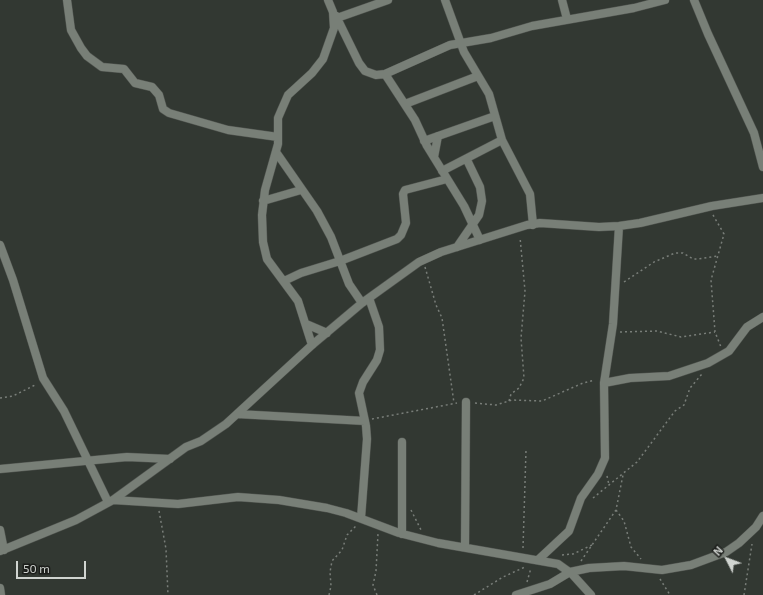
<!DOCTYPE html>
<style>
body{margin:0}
#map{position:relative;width:763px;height:595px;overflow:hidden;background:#323832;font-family:"Exo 2",sans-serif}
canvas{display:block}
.north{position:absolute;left:707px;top:539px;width:40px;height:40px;-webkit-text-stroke:3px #1c1e1b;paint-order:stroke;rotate:312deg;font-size:11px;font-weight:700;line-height:16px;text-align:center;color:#d0d4d0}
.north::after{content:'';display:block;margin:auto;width:14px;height:18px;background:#d0d4d0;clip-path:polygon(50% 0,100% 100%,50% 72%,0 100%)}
.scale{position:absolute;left:16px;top:561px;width:70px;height:18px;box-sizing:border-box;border:2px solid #d0d4d0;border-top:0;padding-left:5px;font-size:12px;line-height:14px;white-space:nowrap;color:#d0d4d0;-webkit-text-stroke:3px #1c1e1b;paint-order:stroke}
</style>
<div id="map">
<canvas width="763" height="595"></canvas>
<div class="north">N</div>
<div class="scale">50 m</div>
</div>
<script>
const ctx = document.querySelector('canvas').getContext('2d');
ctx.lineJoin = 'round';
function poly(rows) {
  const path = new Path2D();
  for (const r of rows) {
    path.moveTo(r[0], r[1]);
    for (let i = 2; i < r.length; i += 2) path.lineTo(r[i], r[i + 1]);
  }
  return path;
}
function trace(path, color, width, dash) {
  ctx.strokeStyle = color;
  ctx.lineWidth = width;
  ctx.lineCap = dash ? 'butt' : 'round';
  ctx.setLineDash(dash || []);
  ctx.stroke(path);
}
const path = poly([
 [713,215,724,234,711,280,715,332,721,347],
 [425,267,436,305,442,318,454,403],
 [624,282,654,262,675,253,683,253,693,259,698,259,718,256],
 [620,332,657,331,681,337,715,332],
 [0,398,13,396,37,384],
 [509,401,511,394,519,388,524,378,521,338,525,291,520,237],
 [475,403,496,405,512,400,542,401,583,383,595,380],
 [372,419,457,403],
 [607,476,609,485],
 [593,498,637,462,675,411,684,405,690,388,702,374],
 [411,510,421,530],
 [616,510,624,521,631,547,641,559],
 [159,511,166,549,168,595],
 [523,548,526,450],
 [562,555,573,554,592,545],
 [581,561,616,510,623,475],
 [660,579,670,595],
 [527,582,531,568],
 [329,595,331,586,330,572,332,561,342,550,347,535,356,526],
 [377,595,373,585,376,571,378,534],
 [474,595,503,577,525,567],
 [744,595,752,544]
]);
const street = poly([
 [67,0,71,30,81,48,87,56,102,67,124,69,135,83,152,87,159,95,163,109,169,113,228,130,278,137],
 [445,0,464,52,489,94,502,140,530,194,533,225],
 [562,0,567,19],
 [694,0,708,34,754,133,763,167],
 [336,16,359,63,365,71,376,75,385,74,450,45,491,38,532,26,634,8,665,0],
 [337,18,388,0],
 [385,74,415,120,427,146,464,206,480,240],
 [405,104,478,76],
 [424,141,495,116],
 [276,152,317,211,331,237,349,284,362,303],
 [434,157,438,136],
 [442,171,502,140],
 [263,201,301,190],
 [0,245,13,280,43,378,64,411,108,502],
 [457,247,479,215,482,201,480,187,467,160],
 [284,281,301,273,340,261,397,239,401,235,406,223,403,194,405,190,447,179],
 [306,324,327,333],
 [312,345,298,301,267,259,263,242,262,215,265,190,278,144,278,118,281,111,288,95,312,73,323,59,334,28,333,12,328,0],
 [604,383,630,378,669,376,708,363,729,351,747,327,763,317],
 [237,414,365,421],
 [0,469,127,457,170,459],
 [113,500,178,504,238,497,279,500,327,508,346,513,399,533,438,543,558,564,572,574,591,595],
 [361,518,367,439,366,426,359,393,363,382,377,360,380,350,379,327,369,298],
 [0,530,4,550],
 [402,534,402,442],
 [465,547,466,402],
 [0,551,76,520,113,500,186,447,201,441,226,424,312,345,362,303,419,262,441,252,527,225,540,223,599,227,619,226,640,223,712,206,763,198],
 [539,559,569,531,581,498,598,474,605,458,604,383,613,324,619,226],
 [0,588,1,595],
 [516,595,550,584,570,572,589,568,624,566,662,570,691,565,726,552,739,543,756,527,763,516]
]);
trace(street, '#515550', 9);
trace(path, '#797e79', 1.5, [2, 3]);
trace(street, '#787f77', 8);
</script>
